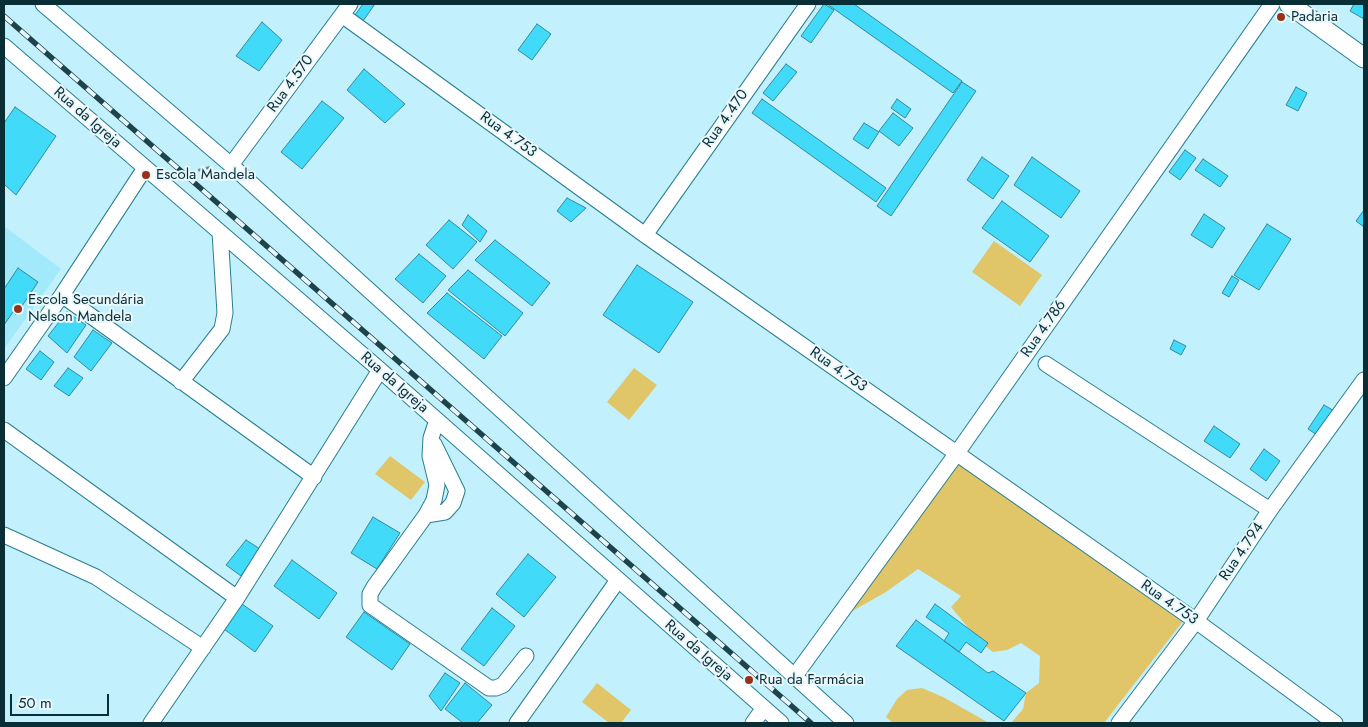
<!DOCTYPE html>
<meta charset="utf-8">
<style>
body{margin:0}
#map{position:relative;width:1368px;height:727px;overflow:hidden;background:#c2f0fc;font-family:Jost,sans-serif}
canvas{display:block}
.frame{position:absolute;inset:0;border:5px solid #0a2e36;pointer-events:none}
.scale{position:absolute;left:10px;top:694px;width:99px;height:22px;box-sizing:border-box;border:2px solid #0a2e36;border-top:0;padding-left:6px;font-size:15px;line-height:18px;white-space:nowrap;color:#0a2e36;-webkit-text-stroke:4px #e8f7fb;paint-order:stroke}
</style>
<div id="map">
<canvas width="1368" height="727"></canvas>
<div class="frame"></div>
<div class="scale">50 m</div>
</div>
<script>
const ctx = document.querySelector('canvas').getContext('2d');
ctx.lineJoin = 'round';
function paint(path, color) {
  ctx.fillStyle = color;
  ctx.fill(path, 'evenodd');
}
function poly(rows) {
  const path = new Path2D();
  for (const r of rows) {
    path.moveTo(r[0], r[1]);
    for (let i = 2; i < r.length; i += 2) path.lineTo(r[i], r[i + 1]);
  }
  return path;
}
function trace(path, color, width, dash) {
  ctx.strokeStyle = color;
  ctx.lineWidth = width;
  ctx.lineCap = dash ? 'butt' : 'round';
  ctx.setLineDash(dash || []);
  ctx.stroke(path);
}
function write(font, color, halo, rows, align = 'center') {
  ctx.font = font + ' Jost,sans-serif';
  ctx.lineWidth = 4;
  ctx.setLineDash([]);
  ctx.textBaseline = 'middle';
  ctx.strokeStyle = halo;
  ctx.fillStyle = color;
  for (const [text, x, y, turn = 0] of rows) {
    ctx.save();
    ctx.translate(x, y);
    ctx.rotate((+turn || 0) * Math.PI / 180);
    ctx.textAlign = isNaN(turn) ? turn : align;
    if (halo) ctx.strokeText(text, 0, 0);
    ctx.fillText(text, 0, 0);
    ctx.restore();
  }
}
const built = poly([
 [4,226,61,269,4,349]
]);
const green = poly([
 [994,241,1042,275,1020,306,972,272],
 [634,368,657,385,629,420,607,402],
 [957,453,1184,620,1104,723,1011,723,1023,709,1026,693,1039,683,1040,656,1021,643,1007,650,993,652,980,642,951,607,961,596,918,569,886,592,847,614],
 [390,456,425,482,411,500,375,474],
 [597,683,631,710,621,723,609,723,582,702],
 [922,688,943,697,989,723,893,723,886,717,897,699,907,690]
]);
const building = poly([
 [363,4,375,4,363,21,355,15,363,4],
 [824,4,834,10,811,43,801,36,824,4],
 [827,4,854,4,962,81,953,93,827,4],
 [1354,4,1364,4,1364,19,1350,11,1354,4],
 [262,22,282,40,259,71,236,56,262,22],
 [537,24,551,34,532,60,518,50,537,24],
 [786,64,797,72,773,101,763,93,786,64],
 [364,69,405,104,385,123,347,90,364,69],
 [962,82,976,91,891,216,877,206,962,82],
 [1296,87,1307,93,1298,111,1286,105,1296,87],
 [762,99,886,188,876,202,752,113,762,99],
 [897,99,911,109,905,118,891,108,897,99],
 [322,101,344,118,302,169,281,152,322,101],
 [15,107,56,136,16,195,4,184,4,123,15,107],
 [893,113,913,128,899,146,879,131,893,113],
 [864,123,879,132,868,149,853,139,864,123],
 [1185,150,1196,158,1180,180,1169,172,1185,150],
 [982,157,1009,176,993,199,967,180,982,157],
 [1032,157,1080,191,1061,218,1014,185,1032,157],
 [1203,159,1228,176,1220,187,1195,170,1203,159],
 [567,198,586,208,571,222,557,211,567,198],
 [1002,201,1049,236,1030,262,982,228,1002,201],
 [1364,210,1364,227,1356,221,1364,210],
 [1204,214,1225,228,1212,248,1191,235,1204,214],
 [468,215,487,231,480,242,462,225,468,215],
 [449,220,477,242,453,269,426,245,449,220],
 [1267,224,1291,239,1259,290,1234,275,1267,224],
 [495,240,550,283,532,306,475,260,495,240],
 [419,254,446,276,423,303,395,279,419,254],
 [637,265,693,302,659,353,603,315,637,265],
 [18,268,38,282,16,315,13,312,4,325,4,289,18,268],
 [468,270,523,313,505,336,448,290,468,270],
 [1232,276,1239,280,1229,297,1222,293,1232,276],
 [447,293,502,336,484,359,427,313,447,293],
 [67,312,86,325,67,353,48,336,67,312],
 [93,330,112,343,91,371,74,357,93,330],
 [1174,340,1186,346,1181,355,1170,349,1174,340],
 [40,351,54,362,41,380,26,369,40,351],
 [68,368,83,378,69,396,54,386,68,368],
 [1324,405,1336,412,1320,437,1308,429,1324,405],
 [1214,426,1240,444,1230,458,1204,441,1214,426],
 [1264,449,1280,461,1266,481,1250,469,1264,449],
 [373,517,400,533,377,569,351,553,373,517],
 [246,540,260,549,241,576,226,565,246,540],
 [528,554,556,577,524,617,496,594,528,554],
 [292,560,337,593,319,619,274,586,292,560],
 [242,604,273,626,255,652,224,629,242,604],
 [935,604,988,643,981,653,966,642,959,652,944,641,949,633,926,617,935,604],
 [492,608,515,626,484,666,461,649,492,608],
 [364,612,410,644,392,670,346,637,364,612],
 [916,620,988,673,993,671,1026,693,1004,721,896,646,916,620],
 [445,673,460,683,441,711,429,696,445,673],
 [465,683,492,705,477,723,463,723,445,709,465,683]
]);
const path = poly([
 [175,176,211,167]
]);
const minor = poly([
 [43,4,231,165,846,723],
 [342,15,645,235,1196,621,1335,723],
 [4,46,380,370,781,723],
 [231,165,350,4],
 [645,235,808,4],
 [62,295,314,477],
 [1046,364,1270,510],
 [4,378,62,295,145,168],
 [181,382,222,329,225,313,220,232],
 [437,420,431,438,430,456,437,485,434,500,426,515,374,587,370,594,370,605,489,688,496,688,503,685,526,656],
 [4,430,237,598],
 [426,515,445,512,453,503,457,491,434,444],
 [4,535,96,577,203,648],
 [794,677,957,453,1272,4],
 [151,723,237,598,380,370],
 [517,723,618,580],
 [753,723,764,708],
 [1119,723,1196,621,1270,510,1364,380]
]);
const major = poly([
 [1289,4,1364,58]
]);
const rail = poly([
 [4,16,811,723]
]);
const markers = [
 [1281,17,5,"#993118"],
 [146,175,5,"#993118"],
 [18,309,5,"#993118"],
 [749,680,5,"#993118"]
];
const poiNames = [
 ["Padaria",1291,17],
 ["Escola Mandela",156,175],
 ["Escola Secundária",28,300],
 ["Nelson Mandela",28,317],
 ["Rua da Farmácia",759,680]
];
const streetNames = [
 ["Rua 4.570",291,84,-54],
 ["Rua da Igreja",87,118,41],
 ["Rua 4.470",726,119,-55],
 ["Rua 4.753",508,135,36],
 ["Rua 4.786",1044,329,-55],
 ["Rua 4.753",838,370,35],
 ["Rua da Igreja",394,383,41],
 ["Rua 4.794",1242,552,-56],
 ["Rua 4.753",1169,603,35],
 ["Rua da Igreja",698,651,41]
];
paint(built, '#a2eafb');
paint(green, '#e0c669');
paint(building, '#41daf9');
trace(building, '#35899b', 1);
trace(minor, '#287e90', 17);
trace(major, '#287e90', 21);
trace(path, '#608993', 2.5, [4, 4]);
trace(minor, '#fff', 15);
trace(major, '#fff', 19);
trace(rail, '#1d434b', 5.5);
trace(rail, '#e8f7fb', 4, [11]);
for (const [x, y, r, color] of markers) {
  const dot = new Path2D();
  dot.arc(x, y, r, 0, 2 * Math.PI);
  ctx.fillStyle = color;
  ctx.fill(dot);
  trace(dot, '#e8f7fb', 2);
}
write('15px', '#0a2e36', '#e8f7fb', poiNames, 'left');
write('15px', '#0a2e36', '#e8f7fb', streetNames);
</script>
